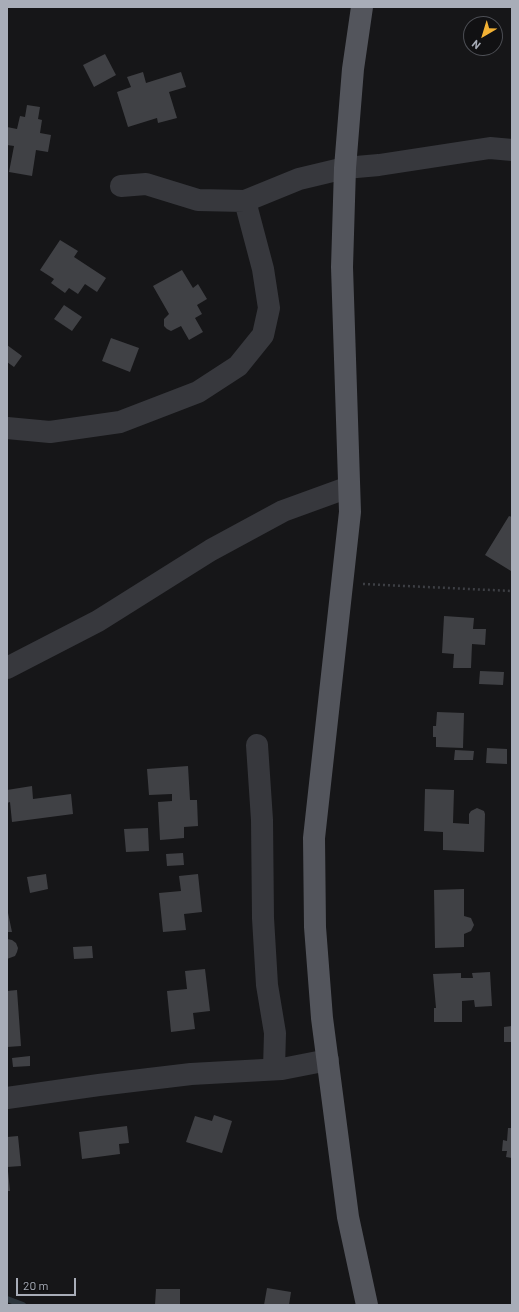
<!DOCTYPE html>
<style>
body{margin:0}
#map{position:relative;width:519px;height:1312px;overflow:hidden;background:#161618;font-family:Barlow,sans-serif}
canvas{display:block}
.frame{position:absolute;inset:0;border:8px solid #a8adb8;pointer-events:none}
.north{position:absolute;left:463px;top:16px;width:40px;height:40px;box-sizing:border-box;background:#111113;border:1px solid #4d4f55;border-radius:50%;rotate:218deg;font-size:11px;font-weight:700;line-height:16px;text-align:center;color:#a8adb8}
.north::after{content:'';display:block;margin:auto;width:14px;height:18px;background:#f2b134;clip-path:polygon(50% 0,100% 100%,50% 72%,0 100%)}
.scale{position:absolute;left:16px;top:1278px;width:60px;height:18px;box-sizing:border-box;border:2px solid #a8adb8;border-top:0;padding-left:5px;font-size:12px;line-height:14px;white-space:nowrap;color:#a8adb8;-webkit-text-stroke:3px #111113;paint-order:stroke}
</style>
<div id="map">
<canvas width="519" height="1312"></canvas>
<div class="frame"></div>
<div class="north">N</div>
<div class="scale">20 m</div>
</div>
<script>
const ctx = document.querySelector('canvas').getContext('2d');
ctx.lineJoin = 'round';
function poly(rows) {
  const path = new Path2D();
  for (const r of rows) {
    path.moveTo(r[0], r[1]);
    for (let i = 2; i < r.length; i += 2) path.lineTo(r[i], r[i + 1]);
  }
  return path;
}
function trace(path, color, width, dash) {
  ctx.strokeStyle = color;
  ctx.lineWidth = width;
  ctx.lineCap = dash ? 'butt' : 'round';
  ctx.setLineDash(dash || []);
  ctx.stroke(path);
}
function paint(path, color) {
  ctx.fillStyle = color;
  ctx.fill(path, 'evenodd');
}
const stream = poly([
 [7,1299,23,1305]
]);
const building = poly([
 [105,54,116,75,94,87,83,65],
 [143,72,146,83,181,72,186,87,169,92,177,118,158,123,157,118,128,127,117,92,131,87,127,77],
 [27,105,40,107,38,119,42,120,40,133,51,135,48,152,36,150,32,176,9,172,14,146,7,145,7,127,17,129,20,116,25,117],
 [60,240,78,251,74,257,106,278,97,292,85,284,78,294,69,288,65,293,51,283,54,279,40,270],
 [182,270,193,288,198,284,207,299,197,305,202,314,195,318,203,332,189,340,181,326,171,331,167,329,164,326,164,319,169,314,153,286],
 [64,305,82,317,72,331,54,319],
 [111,338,139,348,130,372,102,361],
 [7,345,22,356,14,367,7,362],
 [509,516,512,517,511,571,485,555],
 [444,616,474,618,473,629,486,629,485,645,472,644,471,668,453,668,454,654,442,653],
 [480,671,504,672,503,685,479,684],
 [437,712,464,713,463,748,436,747,436,737,433,737,433,726,436,726],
 [487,748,507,749,507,764,486,763],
 [455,750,474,751,473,760,454,760],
 [188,766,190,800,197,800,198,826,184,827,184,838,160,840,158,802,172,801,172,794,149,795,147,769],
 [32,786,33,799,71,794,73,814,12,822,10,802,7,803,7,790],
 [425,789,454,790,453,823,469,824,469,814,471,811,477,808,484,811,485,814,484,852,443,850,443,832,424,831],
 [148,828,149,851,126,852,124,829],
 [183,853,184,865,167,866,166,854],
 [46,874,48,889,30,893,27,877],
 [198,874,202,912,184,914,186,930,163,932,159,893,181,891,179,876],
 [464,889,464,916,471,918,474,925,471,931,464,934,464,947,435,948,434,890],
 [7,908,12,932,7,932],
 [7,939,12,940,16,943,18,948,17,952,15,956,7,959],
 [92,946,93,958,74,959,73,947],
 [205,969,210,1011,193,1013,195,1029,171,1032,167,991,187,989,185,971],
 [490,972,492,1006,475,1007,474,1000,462,1001,462,1022,434,1022,434,1008,436,1008,433,974,461,973,461,978,473,978,472,973],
 [17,990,21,1046,7,1047,7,991],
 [512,1026,512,1042,504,1042,504,1027],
 [30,1056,30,1066,13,1067,12,1058],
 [214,1115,232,1121,222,1153,186,1142,195,1116,212,1121],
 [127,1126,129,1143,119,1144,120,1154,82,1159,79,1132],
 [508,1128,512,1128,512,1158,506,1157,507,1151,502,1151,503,1140,507,1141],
 [18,1136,21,1166,7,1167,7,1137],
 [7,1171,8,1171,10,1191,7,1191],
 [267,1288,291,1292,289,1305,264,1305],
 [156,1289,180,1289,180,1305,155,1305]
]);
const path = poly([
 [363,584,512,591]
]);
const minor = poly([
 [121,186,146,184,198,200,245,201],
 [7,428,50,432,120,422,198,392,238,366,263,335,269,308,263,269,245,201,299,179,345,168,379,165,490,148,512,150],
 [7,668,98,621,211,550,283,511,349,487],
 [257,745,262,820,263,918,267,985,275,1033,274,1068],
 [7,1098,99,1085,191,1074,282,1069,328,1060]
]);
const major = poly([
 [362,7,353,69,345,168,342,267,350,512,314,838,315,927,322,1018,348,1217,367,1305]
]);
trace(stream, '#2c353c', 6);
paint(building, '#404145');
trace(path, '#3d3f44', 2.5, [2, 3]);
trace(minor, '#37383d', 22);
trace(major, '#53555c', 22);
</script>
